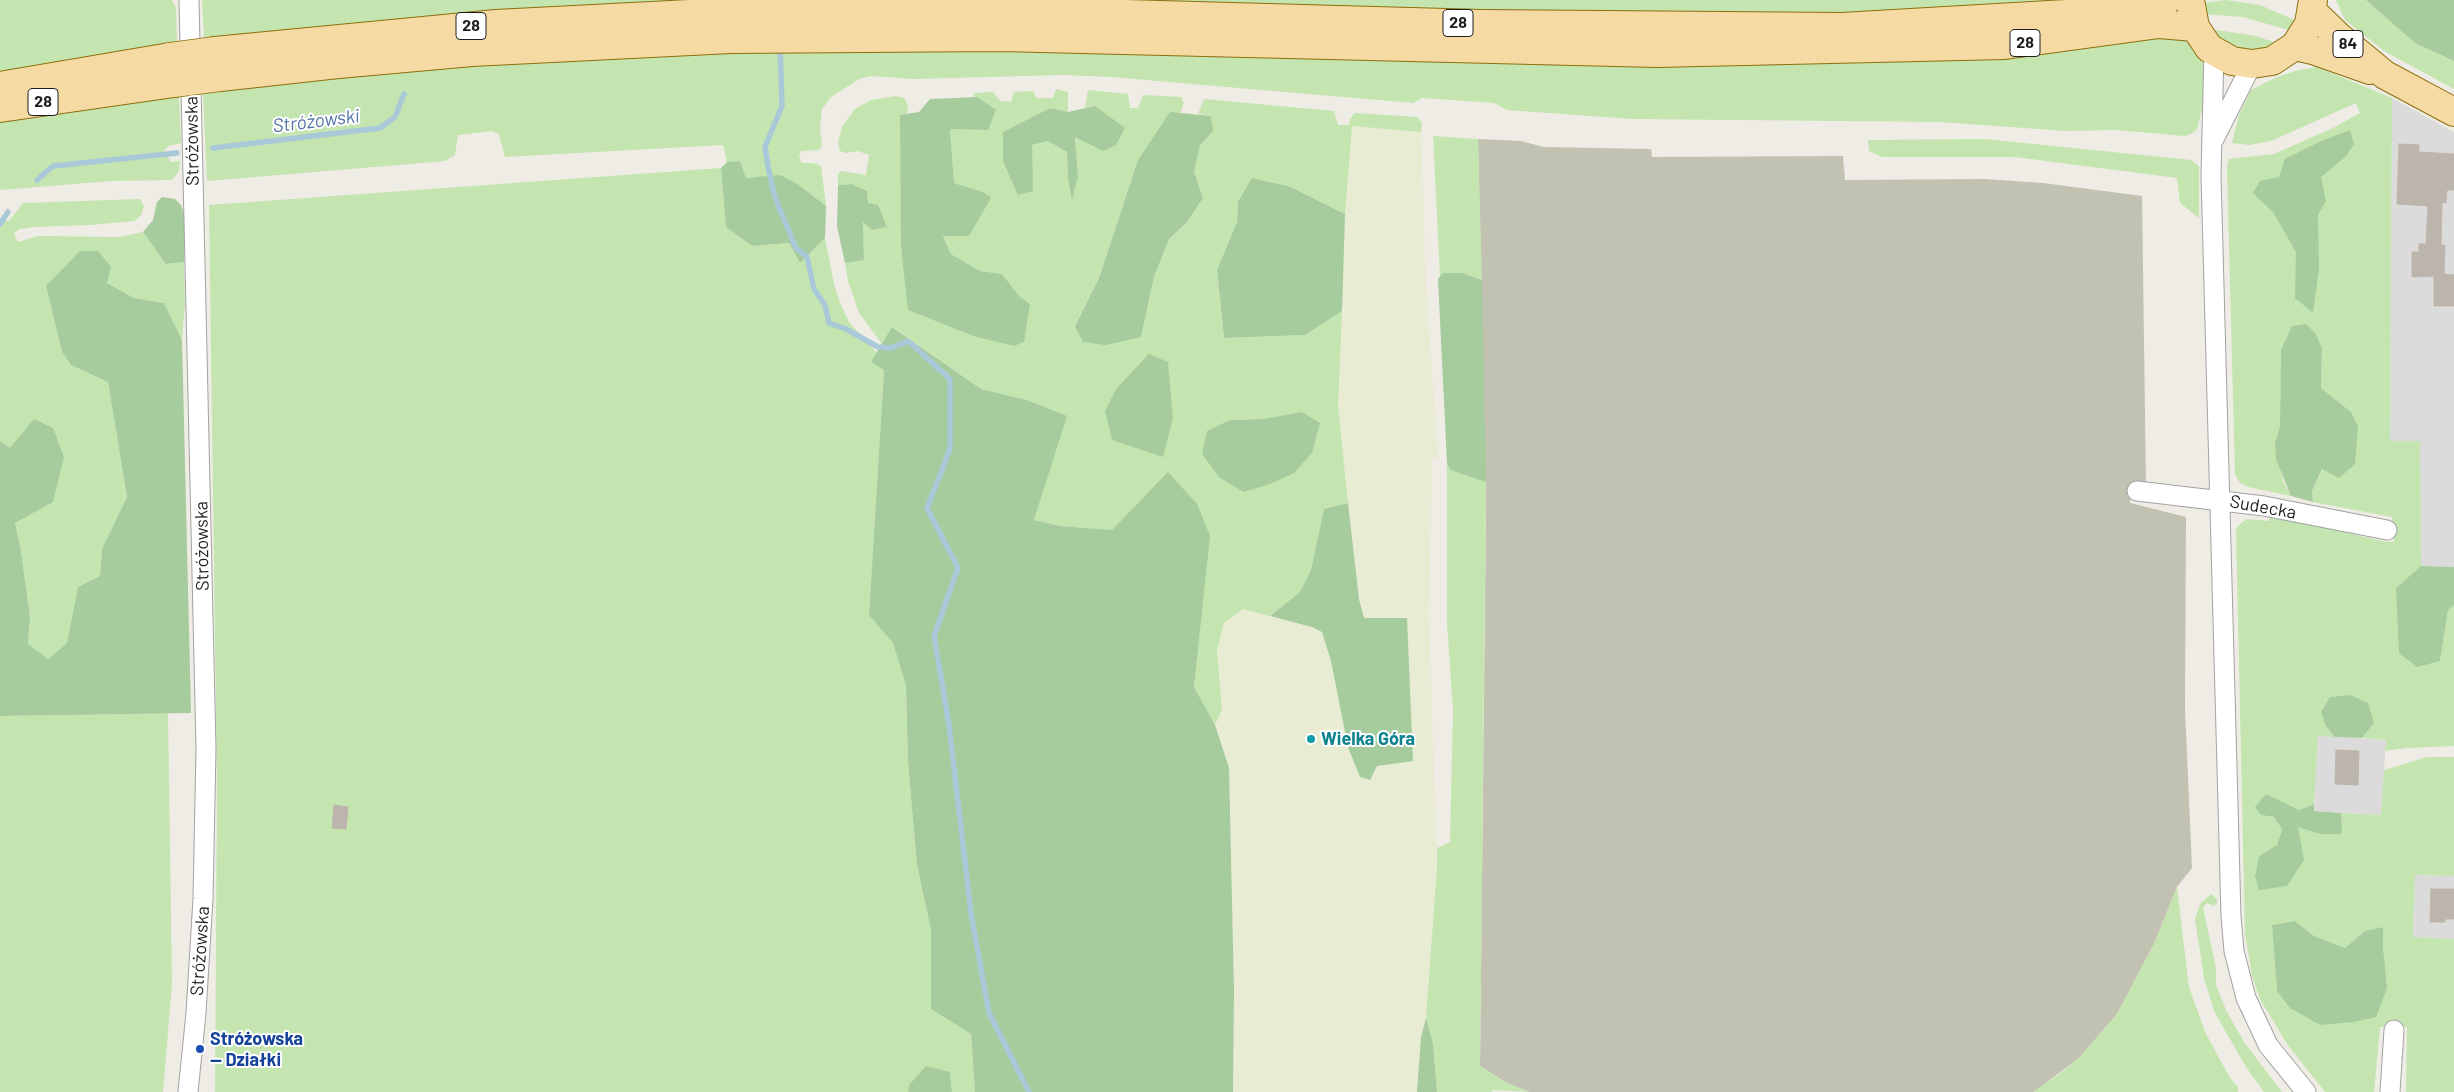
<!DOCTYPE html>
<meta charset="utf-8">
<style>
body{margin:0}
canvas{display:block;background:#eeece5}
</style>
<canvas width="2454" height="1092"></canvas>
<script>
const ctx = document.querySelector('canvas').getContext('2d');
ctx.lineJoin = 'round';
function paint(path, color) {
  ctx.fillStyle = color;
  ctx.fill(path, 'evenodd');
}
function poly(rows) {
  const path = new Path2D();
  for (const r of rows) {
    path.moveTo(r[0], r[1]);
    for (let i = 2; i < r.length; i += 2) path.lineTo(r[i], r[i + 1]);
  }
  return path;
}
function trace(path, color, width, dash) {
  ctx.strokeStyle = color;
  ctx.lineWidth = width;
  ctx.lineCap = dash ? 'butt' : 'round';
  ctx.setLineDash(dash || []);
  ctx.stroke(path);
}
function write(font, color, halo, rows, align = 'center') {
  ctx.font = font + ' Barlow,sans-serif';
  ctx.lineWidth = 4;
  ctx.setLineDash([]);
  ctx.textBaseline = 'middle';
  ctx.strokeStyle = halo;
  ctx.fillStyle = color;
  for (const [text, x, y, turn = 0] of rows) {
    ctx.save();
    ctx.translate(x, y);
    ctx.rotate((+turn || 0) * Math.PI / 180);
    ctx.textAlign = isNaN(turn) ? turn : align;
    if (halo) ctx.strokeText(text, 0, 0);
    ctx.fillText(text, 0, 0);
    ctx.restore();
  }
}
const residential = poly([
 [2392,98,2454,132,2454,567,2421,566,2420,441,2390,441],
 [2318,736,2386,740,2381,815,2313,811],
 [2415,875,2454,876,2454,939,2413,937]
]);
const construction = poly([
 [1478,139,1521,141,1544,147,1651,149,1652,157,1843,156,1845,180,1984,179,2043,183,2142,196,2146,486,2131,486,2130,503,2186,517,2185,709,2192,868,2177,887,2154,944,2117,1014,2080,1057,2037,1090,2033,1092,1529,1092,1505,1082,1480,1066,1486,512]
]);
const farmland = poly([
 [1352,126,1421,132,1426,286,1438,457,1432,459,1429,616,1437,867,1426,1018,1421,1037,1417,1092,1233,1092,1234,990,1229,769,1215,725,1222,710,1217,650,1224,623,1243,609,1312,627,1322,632,1331,661,1407,618,1364,619,1359,599,1348,503,1338,406,1346,187]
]);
const grass = poly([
 [0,0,172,0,176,8,177,42,0,74],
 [202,0,706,0,249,37,204,38],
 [994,0,2082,0,1848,15,1591,14],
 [2226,0,2260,5,2297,21,2292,31,2243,17,2202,14,2201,3],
 [2336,0,2366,0,2415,43,2454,61,2454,89,2384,51,2345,20],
 [2217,30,2256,36,2279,44,2267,50,2245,52,2223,44,2210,31],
 [2176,33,2190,41,2207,63,2206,93,2197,129,2193,133,2185,136,2115,130,2066,131,1940,122,1632,119,1507,110,1494,103,1422,98,1413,103,1111,77,1063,75,912,79,871,76,859,79,831,97,822,109,820,128,822,145,819,150,801,151,799,157,802,163,813,163,821,166,826,206,799,185,780,176,746,178,740,161,727,162,723,145,505,157,499,134,492,131,458,135,455,155,445,161,207,181,203,92,400,70,663,53,948,48,1394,59],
 [2317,67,2392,98,2390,441,2420,441,2421,566,2396,588,2440,661,2448,610,2454,605,2454,746,2406,748,2385,751,2386,740,2362,738,2374,723,2326,726,2335,737,2318,736,2314,804,2299,810,2283,803,2261,815,2274,817,2282,828,2277,845,2259,856,2255,876,2298,826,2320,834,2342,825,2341,813,2381,815,2384,770,2427,757,2454,757,2454,876,2415,875,2413,937,2454,939,2454,1092,2406,1092,2407,1027,2380,1027,2374,1092,2325,1092,2287,1044,2260,999,2252,976,2245,934,2236,530,2240,524,2247,519,2269,521,2269,515,2382,541,2394,542,2392,517,2313,502,2312,491,2351,412,2321,388,2322,348,2281,350,2280,426,2275,443,2283,481,2291,496,2249,487,2240,483,2235,475,2227,167,2229,159,2274,154,2335,127,2360,113,2356,103,2271,141,2249,145,2232,143,2239,115,2251,90,2277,77,2299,70],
 [2295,921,2314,936,2345,948,2365,931,2383,927,2383,949,2277,991,2272,925],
 [1056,89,1068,92,1068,112,1050,108,1003,132,1032,145,1048,141,1067,152,1068,179,1078,176,1075,137,1095,106,1085,108,1088,90,1128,94,1130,108,1138,108,1143,95,1181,97,1184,103,1180,113,1170,113,1138,160,1099,278,1075,325,1141,337,1154,277,1169,239,1187,222,1203,198,1194,172,1200,145,1211,116,1198,114,1204,99,1334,111,1338,125,1349,125,1350,119,1355,113,1417,117,1422,123,1421,132,1352,126,1345,214,1291,187,1238,202,1237,222,1217,270,1224,338,1305,335,1342,311,1338,406,1348,503,1324,509,1311,570,1300,592,1270,616,1243,609,1224,623,1217,650,1222,710,1215,725,1194,687,1209,536,1168,473,1112,530,1060,526,1034,520,1066,416,1027,400,981,389,893,327,882,344,859,313,848,281,845,263,864,259,863,222,872,230,887,227,851,184,838,185,838,174,841,171,866,175,869,155,858,151,846,153,840,151,838,142,842,127,855,109,871,100,896,96,904,98,908,106,907,114,900,115,908,310,973,336,1030,304,1019,296,1002,274,980,271,951,254,943,235,969,236,977,221,983,192,954,183,950,128,988,130,977,97,974,98,974,93,993,92,1000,101,1011,102,1014,92,1034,91,1036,98,1053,98],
 [1264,419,1319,423,1312,453,1294,473,1230,420],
 [179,96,181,143,168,146,164,151,171,162,180,161,179,171,172,180,111,181,0,190,0,120],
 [1433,136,1478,139,1482,280,1462,273,1443,273,1440,277],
 [1985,139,2191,160,2199,166,2199,218,2180,203,2177,178,2015,157,1882,157,1869,151,1868,140],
 [721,168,726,227,752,246,789,243,800,263,825,238,834,284,841,305,849,322,877,353,872,362,884,370,869,615,893,643,906,686,908,762,917,865,931,930,931,1009,971,1034,975,1092,952,1092,950,1072,909,1085,908,1092,215,1092,217,783,209,205],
 [140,199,144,206,141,215,134,221,90,225,34,227,20,229,14,233,18,242,38,236,119,237,143,232,166,264,184,262,185,304,182,340,164,303,134,298,107,283,46,286,62,352,71,365,108,382,127,497,102,549,100,576,78,587,67,643,48,659,28,645,30,617,21,551,15,523,53,502,10,449,0,441,0,218,9,221,23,203],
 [1447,463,1450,470,1486,482,1480,1066,1505,1082,1529,1092,1492,1090,1492,1092,1437,1092,1433,1043,1426,1018,1437,867,1437,848,1450,842,1453,710,1447,623],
 [168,713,172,984,163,1092,0,1092,0,716],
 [2177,887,2189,987,2205,1032,2230,1078,2238,1087,2238,1092,2033,1092,2057,1076,2080,1057,2117,1014,2154,944],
 [2211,894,2217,899,2217,903,2214,906,2207,903,2203,907,2216,969,2216,985,2226,1010,2244,1042,2282,1092,2264,1092,2246,1067,2214,1011,2204,978,2195,919,2200,904]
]);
const forest = poly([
 [2366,0,2454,0,2454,61,2415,43],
 [977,97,996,110,988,130,950,129,954,183,983,192,991,198,969,236,943,236,951,254,980,271,1002,274,1019,296,1030,304,1024,342,1014,346,973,336,908,310,901,246,900,115,919,112,930,99],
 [1095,106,1125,128,1116,145,1103,151,1075,137,1078,176,1072,200,1068,179,1067,152,1048,141,1032,145,1033,191,1018,195,1003,161,1003,132,1050,108,1068,112],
 [1170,112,1211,116,1213,131,1200,145,1194,172,1203,198,1187,222,1169,239,1154,277,1141,337,1105,345,1083,342,1075,326,1099,278,1138,160],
 [2350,130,2354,144,2346,156,2321,177,2326,201,2318,215,2319,269,2313,313,2295,298,2296,252,2273,212,2253,193,2260,181,2279,177,2285,159,2319,142],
 [740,161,746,178,780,175,799,185,826,206,825,238,800,263,789,243,752,246,726,227,721,168,727,162],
 [1252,178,1291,187,1345,214,1342,311,1305,335,1224,338,1217,270,1237,222,1238,202],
 [851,184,867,191,868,203,878,205,887,227,872,230,863,222,864,260,845,263,837,226,838,185],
 [162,197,175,199,181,205,184,214,184,262,166,264,143,232,153,220,157,202],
 [80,251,98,251,111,267,107,283,134,298,164,303,182,340,191,713,0,716,0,441,10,448,34,419,53,428,64,457,53,502,15,523,21,551,30,617,28,644,48,659,67,643,78,587,100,576,102,549,127,497,108,382,71,365,62,352,46,286],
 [1443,273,1462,273,1482,280,1486,482,1450,470,1447,463,1438,279],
 [2306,324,2315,333,2322,348,2321,388,2351,412,2358,426,2355,464,2339,478,2322,469,2312,491,2313,502,2291,496,2276,459,2275,443,2280,426,2281,350,2292,326],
 [892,327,981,389,1027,400,1067,416,1034,520,1060,526,1112,530,1168,472,1197,504,1210,536,1194,687,1215,725,1229,768,1234,990,1233,1092,975,1092,971,1034,931,1009,931,930,917,865,908,762,906,686,893,643,869,615,884,370,871,362],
 [1149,354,1168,362,1173,418,1163,457,1112,440,1105,411,1116,389],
 [1302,412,1320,423,1312,453,1294,473,1270,484,1244,492,1220,478,1202,454,1207,431,1230,420,1264,419],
 [1348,503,1359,599,1364,618,1407,618,1413,761,1377,766,1370,780,1360,777,1348,747,1331,661,1322,632,1312,627,1270,616,1300,592,1311,570,1324,509],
 [2421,566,2454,567,2454,605,2448,610,2440,661,2417,667,2399,653,2396,588],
 [2350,695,2368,703,2374,723,2362,738,2335,737,2326,726,2321,712,2330,697],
 [2266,794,2299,810,2314,804,2314,811,2341,813,2342,825,2341,834,2320,834,2298,827,2304,860,2287,886,2259,890,2255,876,2259,856,2277,845,2282,829,2274,817,2261,815,2255,807],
 [2295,921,2314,936,2345,948,2365,931,2383,927,2383,949,2387,988,2376,1017,2354,1022,2320,1025,2290,1008,2277,991,2272,925],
 [1426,1018,1433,1043,1437,1092,1417,1092,1421,1037],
 [926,1066,950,1072,952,1092,908,1092,909,1085]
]);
const stream = poly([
 [780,45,782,106,765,147,768,167,774,194,782,215,796,248,807,257,814,289,825,305,829,323,846,329,878,347,891,348,908,341,950,379,950,449,927,508,958,568,934,636,949,725,971,913,989,1013,1029,1092],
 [213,148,380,128,395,117,404,94],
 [37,180,53,166,177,153],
 [0,224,8,212]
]);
const building = poly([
 [2399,144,2419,145,2419,152,2454,154,2454,190,2447,190,2446,203,2442,202,2441,245,2445,245,2444,274,2454,275,2454,306,2434,306,2434,276,2412,277,2412,252,2419,252,2419,244,2426,244,2428,206,2397,204,2399,144],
 [2336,750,2359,751,2358,785,2335,784,2336,750],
 [334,805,348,807,346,829,332,828,334,805],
 [2431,889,2454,889,2454,919,2445,919,2445,922,2430,922,2431,889]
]);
const street = poly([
 [2214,51,2211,175,2231,916,2234,951,2246,998,2268,1045,2306,1092],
 [2214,139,2252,64],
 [2137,491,2264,506,2387,530],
 [188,1092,196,1013,203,899,206,749,189,0],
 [2390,1092,2394,1030]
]);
const primary = poly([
 [2190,0,2195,27,2209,48,2232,61,2252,64,2272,61,2295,46,2309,24,2313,0],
 [2313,12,2339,37,2385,75,2454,112],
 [2295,46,2316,51,2370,70],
 [215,51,496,24,728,12,982,10,1482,24,1842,27,2066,14,2167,0],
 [220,77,338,64,472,52,731,39,1000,37,1657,53,2005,45,2159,24,2195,27],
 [0,86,170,57],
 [0,108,174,83]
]);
const primaryBridge = poly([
 [170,57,215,51],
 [174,83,220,77]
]);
const markers = [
 [1311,739,5,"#0f9aa8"],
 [200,1049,5,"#1a4fb4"]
];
const shields = [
 [1458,23,30],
 [471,26,30],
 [2025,43,30],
 [2348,44,30],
 [43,102,30]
];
const shieldNames = [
 ["28",1458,23],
 ["28",471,26],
 ["28",2025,43],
 ["84",2348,44],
 ["28",43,102]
];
const streetNames = [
 ["Stróżowska",192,141,-91],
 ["Sudecka",2263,507,10],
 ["Stróżowska",202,546,-91],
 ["Stróżowska",200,951,-86]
];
const cultureNames = [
 ["Wielka Góra",1321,739]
];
const transitNames = [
 ["Stróżowska",210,1039],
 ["— Działki",210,1060]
];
const waterNames = [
 ["Stróżowski",316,121,-7]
];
paint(residential, '#dcdbdb');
paint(construction, '#c1c2b1');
paint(farmland, '#e7ecd2');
paint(grass, '#c4e5af');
paint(forest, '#a6cb9d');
trace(stream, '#a9c9d9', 5.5);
paint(building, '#bbb5ae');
trace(building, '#bfb5a9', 1);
trace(street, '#a2a2a2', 21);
trace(primary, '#8d6f0b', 30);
trace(street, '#fff', 19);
trace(primary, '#f5daa4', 28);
trace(primaryBridge, '#8d6f0b', 30, []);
trace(primaryBridge, '#f5daa4', 28);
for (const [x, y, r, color] of markers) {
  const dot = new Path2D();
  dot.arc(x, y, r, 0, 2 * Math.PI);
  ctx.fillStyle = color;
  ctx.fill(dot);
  trace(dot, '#fff', 2);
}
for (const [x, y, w] of shields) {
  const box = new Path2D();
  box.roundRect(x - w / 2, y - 13.5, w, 27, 4);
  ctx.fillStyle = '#fff';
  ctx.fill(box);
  trace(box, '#1e1e1e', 1);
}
write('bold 16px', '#1e1e1e', null, shieldNames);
write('18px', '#1e1e1e', '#fff', streetNames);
write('bold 18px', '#0d838f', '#fff', cultureNames, 'left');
write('bold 18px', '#164399', '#fff', transitNames, 'left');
write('italic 19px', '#5274a7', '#fff', waterNames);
</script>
